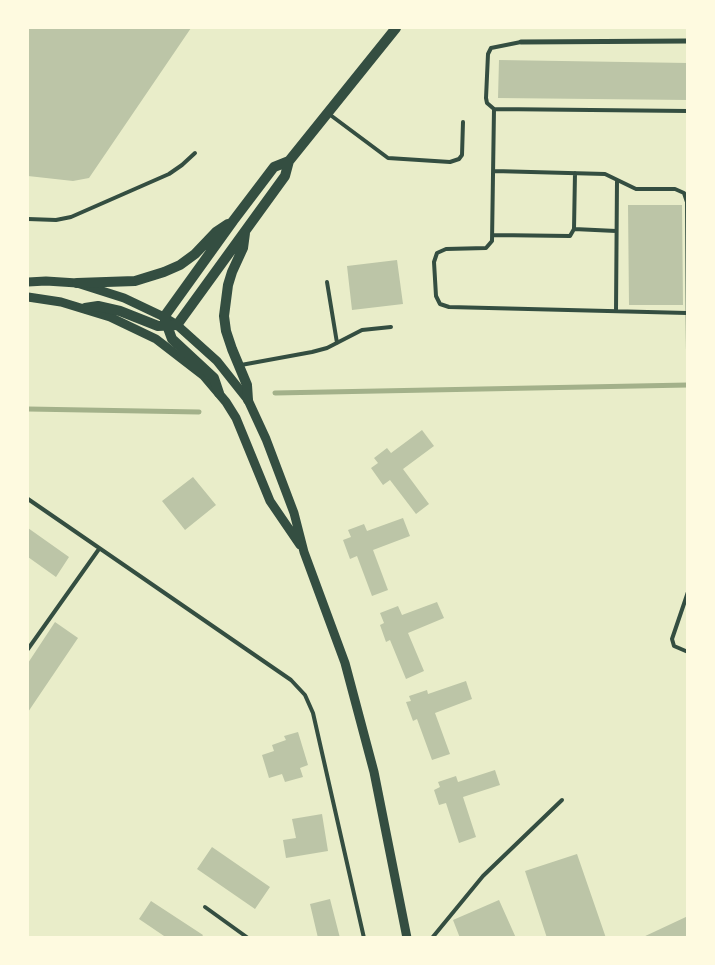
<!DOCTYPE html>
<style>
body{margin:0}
#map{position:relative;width:715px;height:965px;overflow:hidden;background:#e9edc9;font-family:"Sofia Sans Condensed",sans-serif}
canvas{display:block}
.frame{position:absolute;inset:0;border:29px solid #fefae0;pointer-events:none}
</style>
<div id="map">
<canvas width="715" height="965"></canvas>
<div class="frame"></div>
</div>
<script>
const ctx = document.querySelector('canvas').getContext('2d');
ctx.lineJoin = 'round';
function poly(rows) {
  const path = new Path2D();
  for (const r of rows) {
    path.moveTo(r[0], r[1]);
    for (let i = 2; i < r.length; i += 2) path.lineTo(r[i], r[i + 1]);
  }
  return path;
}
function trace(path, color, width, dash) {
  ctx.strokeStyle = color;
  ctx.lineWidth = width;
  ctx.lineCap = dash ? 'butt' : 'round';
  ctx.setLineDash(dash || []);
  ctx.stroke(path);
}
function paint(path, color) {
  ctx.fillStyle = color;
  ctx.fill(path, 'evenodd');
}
const stream = poly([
 [275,393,688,385],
 [28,409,199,412]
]);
const building = poly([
 [28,28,191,28,89,178,73,181,28,176],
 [499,60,688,63,688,100,498,98],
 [628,205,682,205,683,305,629,305],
 [397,260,403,304,352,310,347,266],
 [422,430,434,446,403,469,429,504,416,514,390,480,383,485,371,468,378,463,374,458,387,448,391,453],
 [193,477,216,505,185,530,162,501],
 [403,518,410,536,373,550,388,590,372,596,357,556,350,559,343,540,351,537,348,530,364,524,367,531],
 [28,528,69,557,56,577,28,557],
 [437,602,444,618,408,633,424,671,406,679,390,640,386,642,380,625,384,623,380,613,398,606,402,615],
 [55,622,78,638,28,712,28,663],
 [466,681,472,699,435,713,450,754,432,760,417,719,413,721,406,702,411,701,409,696,427,690,428,694],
 [298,732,308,765,300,768,303,777,285,782,282,774,269,778,262,755,274,751,272,745,286,740,284,736],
 [495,770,500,785,463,797,476,837,459,843,446,803,439,805,434,790,440,787,438,782,456,776,458,782],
 [322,814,328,851,286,858,283,840,296,838,292,819],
 [212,847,270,887,255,909,197,869],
 [577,854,606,938,547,938,525,871],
 [330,899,340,938,318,938,310,904],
 [499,900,516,938,460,938,453,920],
 [151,901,203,935,201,938,167,938,139,919],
 [688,916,688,938,641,938]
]);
const service = poly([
 [521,42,491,48,488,54,486,98,487,103,494,109,688,111],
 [494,109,492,241,486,248,446,249,437,253,434,262,436,296,440,304,449,307,687,313],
 [329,114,388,158,450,162,459,159,462,155,463,122],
 [494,171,605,174,636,189,675,189,684,193,687,202,688,351],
 [28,219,56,220,71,217,169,174,182,165,195,153],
 [574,229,616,231],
 [494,235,570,236,574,229,575,173],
 [327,282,337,343],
 [616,311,617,180],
 [241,365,312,352,327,348,362,330,391,327],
 [28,499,291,680,305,695,313,713,364,938],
 [688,592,672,639,674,646,688,652],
 [28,649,99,549],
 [205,907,248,938],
 [432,938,483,876,562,800]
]);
const minor = poly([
 [521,42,688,41]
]);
const tertiary = poly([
 [28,282,46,281,77,283,124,298,164,317,177,325,217,361,248,400,266,439,294,513,304,552,345,663,374,772,407,938],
 [28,297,61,302,110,317,156,339,204,376,226,402,236,418,270,501,300,545]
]);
const secondary = poly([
 [245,233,243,248,232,272,228,285,224,316,226,331,232,349,247,385,248,400],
 [77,283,135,281,164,272,180,265,195,254,216,232,228,224],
 [85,308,98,306,120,311,158,326,177,325,285,176,289,161],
 [219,393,214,378,172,339,164,317,233,221,274,167,289,161,396,28]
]);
trace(stream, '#a3b18a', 5);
paint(building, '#bcc5a7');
trace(service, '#344e41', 4);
trace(minor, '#344e41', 5);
trace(tertiary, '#344e41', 9);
trace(secondary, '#344e41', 10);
</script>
